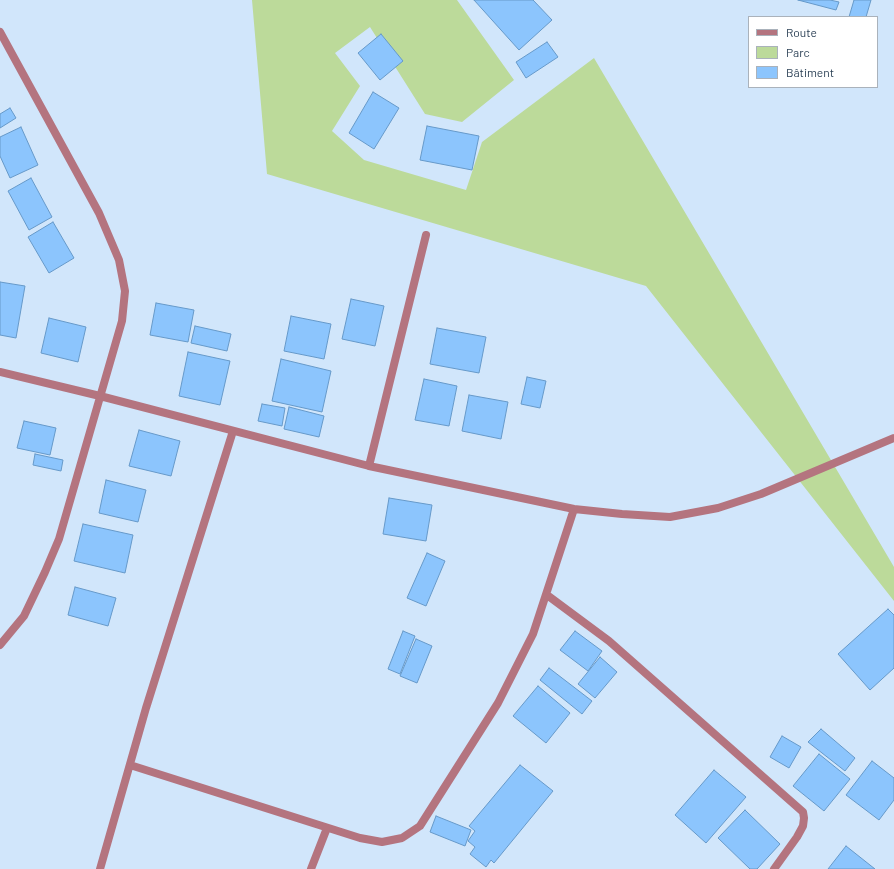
<!DOCTYPE html>
<meta charset="utf-8">
<style>
body{margin:0}
#map{position:relative;width:894px;height:869px;overflow:hidden;background:#d1e6fb;font-family:Barlow,sans-serif}
canvas{display:block}
.legend{position:absolute;left:748px;top:16px;width:130px;height:72px;box-sizing:border-box;background:#fff;border:1px solid #aab2bb;margin:0;padding:5px 7px;list-style:none;font-size:12px;color:#2a3f54}
.legend li{display:flex;align-items:center;gap:8px;height:20px}
.legend b{width:20px;border:1px solid #aab2bb}
</style>
<div id="map">
<canvas width="894" height="869"></canvas>
<ul class="legend">
<li><b style="height:5px;background:#b4747f"></b>Route</li>
<li><b style="height:11px;background:#bcda9a"></b>Parc</li>
<li><b style="height:11px;background:#8cc5fd"></b>Bâtiment</li>
</ul>
</div>
<script>
const ctx = document.querySelector('canvas').getContext('2d');
ctx.lineJoin = 'round';
function paint(path, color) {
  ctx.fillStyle = color;
  ctx.fill(path, 'evenodd');
}
function poly(rows) {
  const path = new Path2D();
  for (const r of rows) {
    path.moveTo(r[0], r[1]);
    for (let i = 2; i < r.length; i += 2) path.lineTo(r[i], r[i + 1]);
  }
  return path;
}
function trace(path, color, width, dash) {
  ctx.strokeStyle = color;
  ctx.lineWidth = width;
  ctx.lineCap = dash ? 'butt' : 'round';
  ctx.setLineDash(dash || []);
  ctx.stroke(path);
}
const green = poly([
 [252,0,457,0,514,80,462,122,425,114,370,27,335,53,360,86,332,131,364,160,466,190,482,142,594,58,894,567,894,601,646,286,267,174]
]);
const building = poly([
 [474,0,533,0,552,20,519,50,474,0],
 [798,0,830,0,839,2,836,10,798,0],
 [854,0,871,0,866,17,849,17,854,0],
 [381,34,403,61,380,80,358,53,381,34],
 [547,42,558,57,526,78,516,62,547,42],
 [373,92,399,108,374,149,349,133,373,92],
 [10,108,16,118,0,128,0,114,10,108],
 [427,126,479,136,472,170,420,160,427,126],
 [21,127,38,165,10,178,0,156,0,137,21,127],
 [31,178,52,217,29,230,8,191,31,178],
 [53,222,74,258,49,273,28,237,53,222],
 [0,282,25,286,16,338,0,335,0,282],
 [351,299,384,306,375,346,342,339,351,299],
 [156,303,194,310,188,342,150,335,156,303],
 [291,316,331,324,324,359,284,351,291,316],
 [49,318,86,327,78,362,41,353,49,318],
 [195,326,231,334,227,351,191,343,195,326],
 [437,328,486,337,479,373,430,364,437,328],
 [188,352,230,361,220,405,179,396,188,352],
 [281,359,331,371,322,412,272,401,281,359],
 [527,377,546,381,540,408,521,404,527,377],
 [424,379,457,386,449,426,415,420,424,379],
 [469,395,508,402,501,439,462,431,469,395],
 [262,404,285,408,282,426,258,421,262,404],
 [289,407,324,416,319,437,284,429,289,407],
 [24,421,56,428,50,455,17,448,24,421],
 [139,430,180,441,171,476,129,466,139,430],
 [35,454,63,460,61,471,33,465,35,454],
 [106,480,146,490,138,522,99,513,106,480],
 [389,498,432,505,426,541,383,534,389,498],
 [83,524,133,535,125,573,74,561,83,524],
 [427,553,445,561,426,606,407,598,427,553],
 [75,587,116,598,108,626,68,615,75,587],
 [888,609,894,615,894,668,870,690,838,654,888,609],
 [403,631,415,636,400,674,388,669,403,631],
 [575,631,602,651,588,671,560,650,575,631],
 [416,639,432,646,417,683,400,676,416,639],
 [600,657,617,672,595,698,578,684,600,657],
 [549,668,592,701,582,714,540,680,549,668],
 [538,686,570,713,546,743,513,716,538,686],
 [821,729,855,758,845,771,808,742,821,729],
 [782,736,801,747,789,768,770,757,782,736],
 [819,754,850,779,824,811,793,786,819,754],
 [872,761,894,778,894,800,879,820,846,795,872,761],
 [520,765,553,791,494,863,491,860,486,867,470,854,475,847,468,841,475,831,469,826,520,765],
 [714,770,746,797,706,843,675,815,714,770],
 [745,810,780,844,757,869,750,869,718,838,745,810],
 [436,816,471,830,465,846,430,832,436,816],
 [846,846,875,869,828,869,846,846]
]);
const street = poly([
 [0,32,99,213,119,260,125,291,122,321,59,539,45,572,24,616,0,645],
 [0,372,100,396,369,466,574,509,622,514,670,517,718,508,761,494,894,438],
 [369,466,426,235],
 [547,595,609,641,803,812,804,818,803,826,797,837,774,869],
 [130,765,360,838,382,842,402,838,420,826,498,703,533,634,574,509],
 [100,869,146,708,233,431],
 [311,869,327,828]
]);
paint(green, '#bcda9a');
paint(building, '#8cc5fd');
trace(building, '#6699c9', 1);
trace(street, '#b4747f', 8);
</script>
